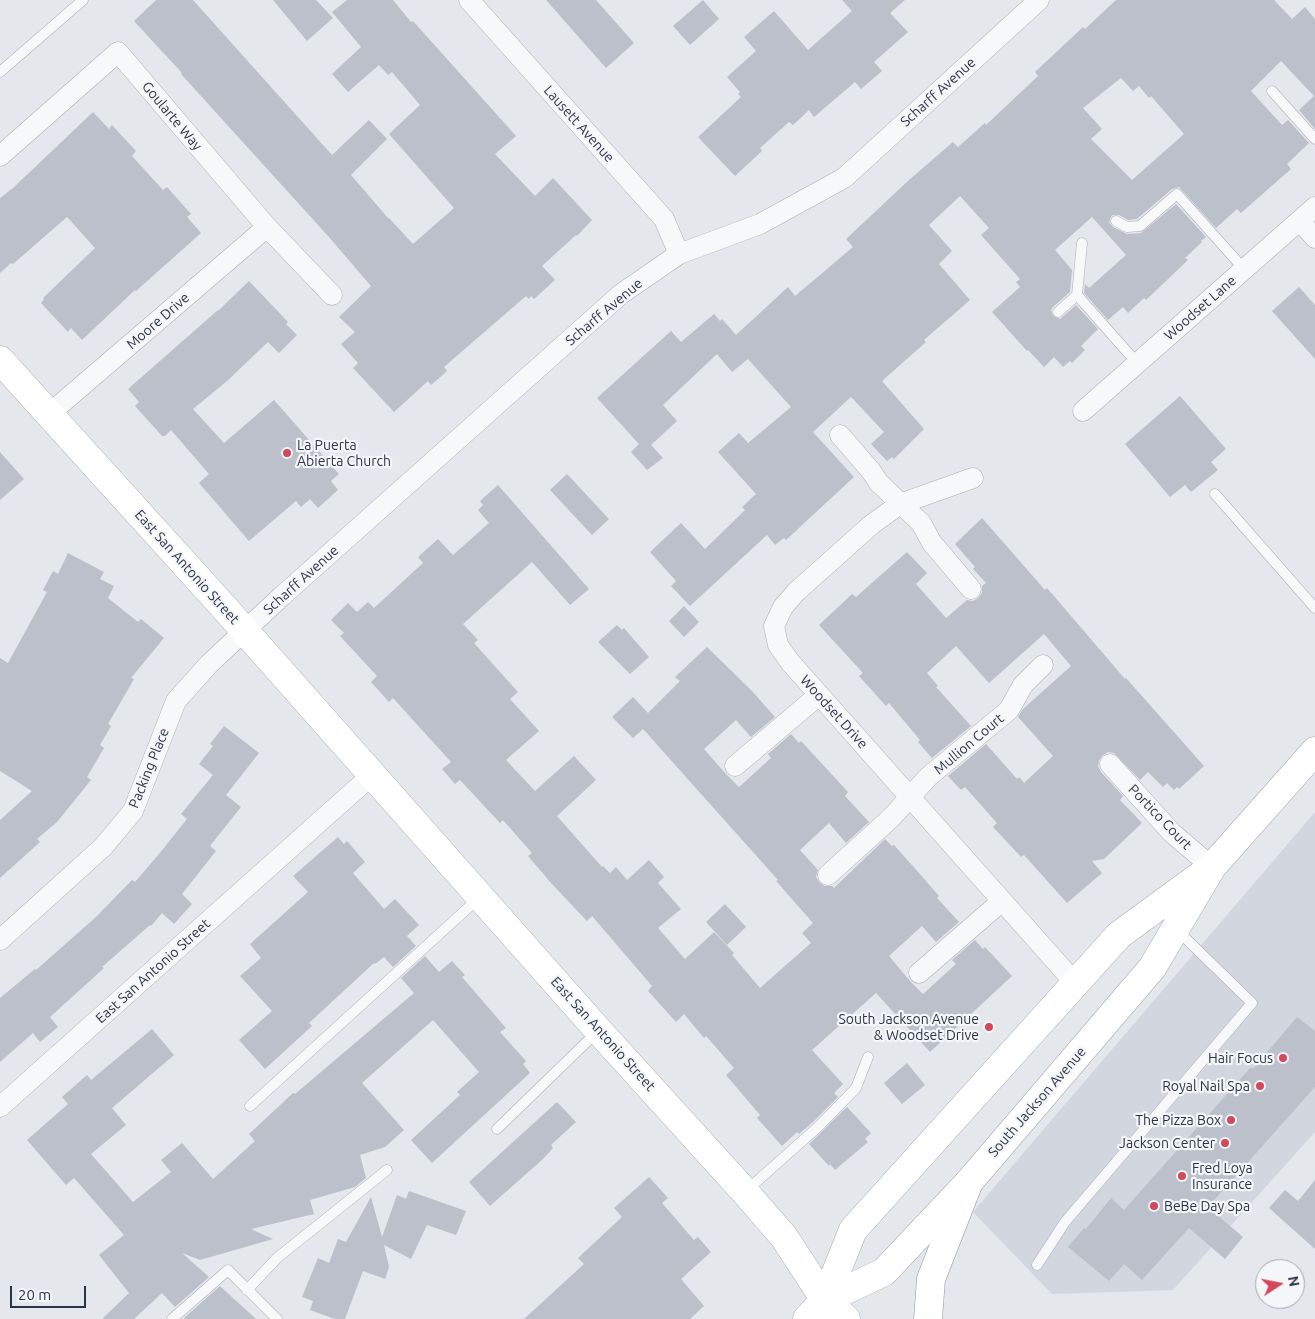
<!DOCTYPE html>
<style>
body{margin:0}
#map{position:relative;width:1315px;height:1319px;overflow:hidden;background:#e4e7ec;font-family:Ubuntu,sans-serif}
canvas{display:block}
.north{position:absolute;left:1255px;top:1259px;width:50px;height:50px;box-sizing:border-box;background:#f4f6f9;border:1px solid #a4a8b1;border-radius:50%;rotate:79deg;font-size:14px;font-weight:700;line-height:20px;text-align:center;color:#2b3445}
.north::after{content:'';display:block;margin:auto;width:18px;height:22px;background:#d1495b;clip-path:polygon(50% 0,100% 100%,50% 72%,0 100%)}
.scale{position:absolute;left:10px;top:1286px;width:76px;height:22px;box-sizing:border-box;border:2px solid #2b3445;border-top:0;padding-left:6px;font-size:15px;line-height:18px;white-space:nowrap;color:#2b3445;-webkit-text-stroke:4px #f4f6f9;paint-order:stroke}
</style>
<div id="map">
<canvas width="1315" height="1319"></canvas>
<div class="north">N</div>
<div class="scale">20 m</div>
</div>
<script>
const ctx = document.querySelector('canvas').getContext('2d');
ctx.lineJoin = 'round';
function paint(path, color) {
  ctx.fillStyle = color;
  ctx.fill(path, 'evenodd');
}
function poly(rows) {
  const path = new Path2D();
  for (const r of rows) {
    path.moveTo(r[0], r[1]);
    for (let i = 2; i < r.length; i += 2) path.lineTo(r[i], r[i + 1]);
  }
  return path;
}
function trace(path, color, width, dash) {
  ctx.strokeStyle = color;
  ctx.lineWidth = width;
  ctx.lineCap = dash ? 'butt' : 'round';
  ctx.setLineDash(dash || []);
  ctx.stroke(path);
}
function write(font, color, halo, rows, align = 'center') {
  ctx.font = font + ' Ubuntu,sans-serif';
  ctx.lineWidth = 4.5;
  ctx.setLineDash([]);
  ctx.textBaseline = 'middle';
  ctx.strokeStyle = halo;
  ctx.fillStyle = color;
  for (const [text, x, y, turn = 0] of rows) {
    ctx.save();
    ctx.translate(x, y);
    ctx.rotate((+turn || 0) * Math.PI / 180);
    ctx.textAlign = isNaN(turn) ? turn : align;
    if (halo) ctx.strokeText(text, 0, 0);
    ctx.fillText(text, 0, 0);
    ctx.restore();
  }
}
const built = poly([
 [1315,812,1315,1132,1173,1290,1052,1294,973,1212]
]);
const building = poly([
 [156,0,193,0,332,155,369,120,387,139,351,175,388,218,389,218,413,244,454,208,389,134,420,105,392,72,388,75,379,65,348,92,332,74,361,47,332,12,347,0,393,0,411,22,413,21,516,136,495,154,535,196,553,178,592,220,577,236,576,235,542,266,555,280,534,299,531,296,529,299,526,296,444,367,447,371,431,385,428,381,394,412,353,368,358,363,341,344,355,332,339,317,371,286,328,236,181,74,182,73,134,21],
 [273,0,316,0,333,18,307,41],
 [546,0,596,0,634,43,606,68],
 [703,0,719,19,690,45,673,26],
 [842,0,905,0,890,13,908,32,874,62,882,71,861,89,855,82,814,117,809,110,793,125,789,122,760,148,762,151,735,176,698,137,741,97,738,94,740,92,727,77,756,51,744,37,774,11,808,50,852,11],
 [1116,0,1274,0,1292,19,1305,7,1315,19,1315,129,1299,110,1314,96,1281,61,1251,91,1282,125,1288,120,1309,143,1287,164,1291,169,1241,213,1237,209,1216,228,1179,187,1172,189,1137,219,1128,220,1119,215,1112,215,1109,222,1113,227,1127,234,1141,233,1176,204,1206,237,1201,241,1202,242,1185,258,1188,260,1146,300,1144,298,1128,313,1123,307,1108,320,1084,293,1085,284,1089,288,1126,255,1092,217,1055,250,1072,270,1070,292,1053,307,1051,310,1053,316,1060,319,1076,305,1098,329,1081,346,1085,350,1072,363,1070,361,1063,367,1054,357,1044,367,1028,350,1027,351,992,312,1020,287,1016,282,1020,279,981,235,989,228,960,196,929,225,952,251,939,264,970,300,924,340,926,342,882,381,924,429,894,459,892,457,887,461,871,444,884,432,851,397,813,432,854,477,786,540,784,538,775,545,767,535,690,606,671,586,676,581,650,552,681,523,705,549,745,510,742,507,756,494,718,452,739,433,748,443,791,407,748,359,732,372,717,354,663,405,677,421,651,445,663,458,647,470,631,452,639,444,597,398,671,331,681,342,714,314,720,321,722,319,736,335,788,287,795,296,853,247,846,239,909,180,953,142,958,147,985,123,986,125,1038,76,1035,72,1083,27,1085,29],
 [1121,78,1133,91,1139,86,1149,98,1151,96,1184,134,1132,180,1091,139,1102,129,1083,108],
 [93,112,109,129,112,125,136,151,132,156,163,190,167,187,191,214,187,217,201,233,136,291,135,290,82,340,71,328,68,332,41,303,44,299,43,298,95,248,67,217,13,264,11,263,0,273,0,198,13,188],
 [249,281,288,322,286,324,297,335,279,353,268,342,227,381,193,409,224,443,274,400,339,474,331,481,338,490,318,508,310,499,301,507,296,501,249,541,199,483,209,474,171,430,165,436,162,436,135,406,139,402,128,389,218,310,218,311],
 [1299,287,1315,305,1315,359,1272,311],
 [1180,396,1226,449,1211,462,1218,470,1191,492,1185,485,1170,497,1125,444],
 [0,452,24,479,0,500],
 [567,474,609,519,592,535,550,490],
 [498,485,589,589,570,605,532,562,463,624,478,640,474,643,518,692,510,699,539,731,506,760,535,791,574,756,596,780,557,816,602,867,603,866,610,873,616,867,627,880,649,860,664,877,658,883,681,909,658,928,685,959,714,932,734,953,732,955,760,988,811,943,802,933,813,923,776,881,778,880,643,729,633,738,612,717,633,697,648,713,680,681,675,677,707,647,752,691,775,717,751,737,736,720,704,749,726,774,739,787,771,758,768,754,791,734,799,743,801,741,848,792,845,796,869,822,846,843,829,823,800,850,818,870,816,877,820,883,825,886,832,886,834,888,885,839,892,846,894,845,919,873,939,896,937,898,959,922,936,942,922,926,889,956,910,981,923,994,956,964,952,960,975,940,983,949,985,947,1012,976,930,1052,876,993,812,1050,843,1084,834,1093,838,1097,814,1121,799,1134,797,1132,782,1146,757,1118,760,1115,726,1075,734,1068,706,1036,704,1038,684,1014,676,1022,648,991,652,986,592,916,587,921,551,883,528,856,532,853,503,820,500,823,460,780,455,784,442,769,451,762,393,698,389,702,371,682,377,676,340,636,344,633,331,620,348,603,357,612,368,602,374,608,423,563,418,557,438,539,453,555,489,523,478,510,483,505,480,501],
 [982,518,1045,590,1047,588,1125,679,1126,678,1204,766,1179,789,1177,787,1174,790,1167,783,1163,787,1148,772,1140,780,1114,753,1108,752,1102,756,1099,761,1098,766,1101,772,1123,796,1120,800,1142,823,1104,859,1092,861,1102,873,1067,903,1024,855,1021,857,993,827,997,823,965,787,961,790,948,776,986,744,1017,779,1019,777,1024,783,1053,756,1018,717,1023,709,1071,666,1044,634,989,683,956,646,927,673,938,686,936,687,971,726,932,758,918,742,920,740,889,703,886,706,859,676,863,673,819,625,852,594,856,597,907,552,927,573,916,584,946,618,967,600,973,601,978,598,982,593,982,586,986,583,973,569,975,567,955,544],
 [68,553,104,572,100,579,114,586,108,598,138,622,141,619,164,638,131,678,134,679,108,724,111,726,100,745,104,748,87,777,91,780,57,822,37,839,40,842,0,878,0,820,32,791,0,771,0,658,8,663,47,592,43,590,53,571,58,574],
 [684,606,699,622,684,637,669,621],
 [617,625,622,630,624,628,649,657,630,674,598,642],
 [224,726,259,753,226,795,241,807,210,846,216,851,182,894,192,904,174,924,162,913,151,926,150,925,102,967,104,968,50,1017,58,1027,40,1042,33,1033,0,1062,0,998,35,969,36,970,96,917,132,880,135,882,159,854,187,819,181,814,213,775,199,764,213,746,210,744],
 [338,837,344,844,347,841,365,862,353,873,384,909,395,899,419,925,407,936,416,946,393,967,384,957,375,964,374,963,309,1023,312,1026,265,1069,239,1040,272,1011,240,976,261,958,250,944,308,892,293,876],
 [725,904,746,927,727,945,706,922],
 [425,956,439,972,452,961,465,975,462,977,506,1028,500,1032,526,1061,523,1064,530,1073,432,1163,411,1140,460,1095,457,1092,479,1072,433,1020,362,1083,404,1130,385,1147,360,1155,366,1178,355,1187,310,1200,314,1214,251,1229,273,1239,200,1260,182,1253,209,1277,175,1307,162,1293,134,1319,102,1319,129,1293,99,1255,124,1235,74,1178,66,1185,27,1140,68,1104,62,1097,87,1075,91,1080,152,1029,174,1055,112,1108,126,1125,91,1154,133,1202,171,1172,161,1160,182,1143,213,1179,255,1141,249,1134,293,1093,295,1094,414,993,401,978],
 [1297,1017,1315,1031,1315,1087,1208,1207,1243,1237,1225,1259,1189,1228,1142,1280,1124,1264,1109,1281,1068,1247,1084,1228,1086,1229,1111,1198,1124,1210,1251,1067,1253,1069],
 [907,1063,925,1085,902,1104,884,1083],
 [557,1102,576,1122,551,1145,553,1148,543,1159,490,1206,469,1182],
 [847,1107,871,1133,865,1139,868,1142,835,1170,830,1164,829,1166,809,1144],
 [649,1177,668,1198,662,1203,694,1240,698,1237,711,1252,681,1279,704,1306,690,1319,524,1319,584,1264,578,1258,622,1217,614,1208],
 [1315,1180,1315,1249,1269,1208,1285,1190,1298,1201],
 [409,1191,466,1211,456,1235,427,1225,411,1259,384,1245,389,1267,385,1279,363,1271,345,1319,335,1319,310,1310,313,1301,302,1297,318,1258,329,1263,338,1239,346,1242,371,1197,382,1237,397,1195,406,1199],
 [220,1286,256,1319,185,1319,184,1318]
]);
const service = poly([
 [0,72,83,0],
 [1272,91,1315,139],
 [1116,221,1127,227,1140,226,1177,194,1244,269],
 [1077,295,1082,243],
 [1058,312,1077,295,1137,363],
 [1215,494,1315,608],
 [250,1106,479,898],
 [497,1129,598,1031],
 [746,1191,819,1126,856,1088,868,1057],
 [1037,1265,1065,1222,1252,1003,1177,930],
 [247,1290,277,1258,387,1170],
 [172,1319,228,1270,277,1319]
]);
const minor = poly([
 [469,0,664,219,679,254],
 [0,156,118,52,267,227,332,295],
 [1300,221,1315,238],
 [1083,411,1315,207],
 [49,414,267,227],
 [840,435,871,471,879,483,921,523,932,543,971,589],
 [973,478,900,504,871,525,796,592,783,607,774,626,778,645,790,662,1075,983],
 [1110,764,1172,833,1212,867],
 [735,766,819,695],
 [828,875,891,818,928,777,1009,710,1023,685,1043,665],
 [0,940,103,847,133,811,176,701,209,664,282,596,621,294,679,254,760,224,844,178,1039,0],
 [919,973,1002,901],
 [0,1107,372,775]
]);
const secondary = poly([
 [0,360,221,604,598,1030,745,1192,784,1237,825,1300,846,1319],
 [807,1319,825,1300,884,1272,969,1182]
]);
const primary = poly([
 [969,1182,1152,968,1212,867,1315,751],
 [827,1319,825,1300,853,1230,1119,935,1212,867]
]);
const trunk = poly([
 [928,1319,931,1279,969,1182]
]);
const markers = [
 [287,453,5,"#d1495b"],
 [989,1027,5,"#d1495b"],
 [1283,1058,5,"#d1495b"],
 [1260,1086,5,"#d1495b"],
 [1231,1120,5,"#d1495b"],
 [1225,1143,5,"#d1495b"],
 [1182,1176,5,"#d1495b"],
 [1154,1206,5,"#d1495b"]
];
const streetNames = [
 ["Scharff Avenue",938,92,-42],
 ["Goularte Way",172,116,50],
 ["Lausett Avenue",579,124,48],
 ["Woodset Lane",1200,308,-41],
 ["Scharff Avenue",604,312,-40],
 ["Moore Drive",158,321,-41],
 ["East San Antonio Street",187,567,48],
 ["Scharff Avenue",301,580,-42],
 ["Woodset Drive",834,712,48],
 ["Mullion Court",969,744,-40],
 ["Packing Place",149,768,-68],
 ["Portico Court",1160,817,46],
 ["East San Antonio Street",153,971,-42],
 ["East San Antonio Street",603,1034,48],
 ["South Jackson Avenue",1037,1102,-49]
];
const poiNames = [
 ["La Puerta",297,445,"left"],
 ["Abierta Church",297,461,"left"],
 ["South Jackson Avenue",979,1019],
 ["& Woodset Drive",979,1035],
 ["Hair Focus",1273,1058],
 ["Royal Nail Spa",1250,1086],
 ["The Pizza Box",1221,1120],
 ["Jackson Center",1215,1143],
 ["Fred Loya",1192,1168,"left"],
 ["Insurance",1192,1184,"left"],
 ["BeBe Day Spa",1164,1206,"left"]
];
paint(built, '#d2d6de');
paint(building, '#bbc0ca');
trace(service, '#a9aeb7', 11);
trace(minor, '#a9aeb7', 21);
trace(secondary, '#a9aeb7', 29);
trace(primary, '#a3abb8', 29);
trace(trunk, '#8b94a3', 29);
trace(service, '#f7f8fa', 10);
trace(minor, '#f7f8fa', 20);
trace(secondary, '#fff', 28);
trace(primary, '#fff', 28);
trace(trunk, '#fff', 28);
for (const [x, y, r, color] of markers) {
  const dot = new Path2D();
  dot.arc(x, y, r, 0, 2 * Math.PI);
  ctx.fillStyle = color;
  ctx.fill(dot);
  trace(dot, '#f4f6f9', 2);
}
write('14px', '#2b3445', '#f4f6f9', streetNames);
write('14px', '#2b3445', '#f4f6f9', poiNames, 'right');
</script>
